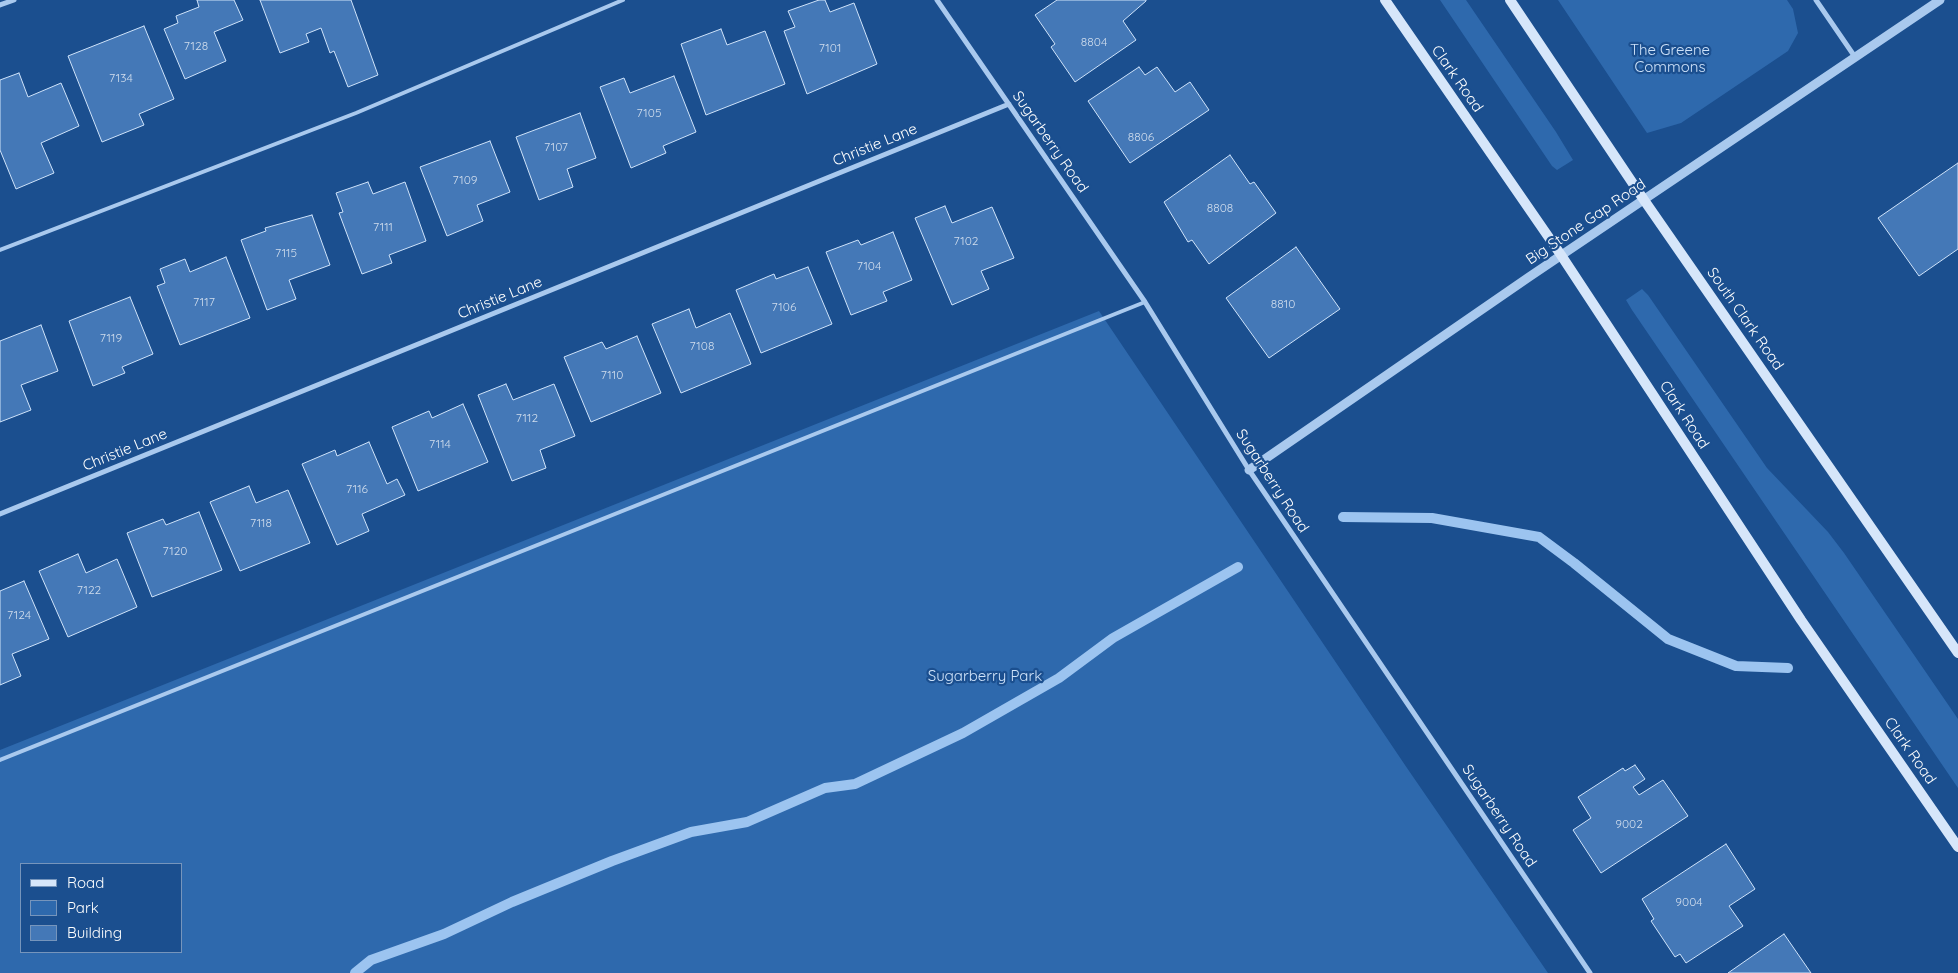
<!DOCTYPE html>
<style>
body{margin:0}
#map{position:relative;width:1958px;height:973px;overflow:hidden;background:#1b4f8f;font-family:Quicksand,sans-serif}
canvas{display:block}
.legend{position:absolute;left:20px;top:863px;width:162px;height:90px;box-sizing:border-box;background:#1b4f8f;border:1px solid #7695bc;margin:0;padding:6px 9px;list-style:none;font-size:15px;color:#fff}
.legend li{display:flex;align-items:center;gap:10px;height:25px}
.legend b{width:25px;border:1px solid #7695bc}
</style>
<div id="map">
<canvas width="1958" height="973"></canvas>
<ul class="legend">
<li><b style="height:6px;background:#d6e6fa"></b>Road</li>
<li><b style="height:14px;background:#2e69ad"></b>Park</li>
<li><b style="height:14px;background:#4478b7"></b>Building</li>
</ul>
</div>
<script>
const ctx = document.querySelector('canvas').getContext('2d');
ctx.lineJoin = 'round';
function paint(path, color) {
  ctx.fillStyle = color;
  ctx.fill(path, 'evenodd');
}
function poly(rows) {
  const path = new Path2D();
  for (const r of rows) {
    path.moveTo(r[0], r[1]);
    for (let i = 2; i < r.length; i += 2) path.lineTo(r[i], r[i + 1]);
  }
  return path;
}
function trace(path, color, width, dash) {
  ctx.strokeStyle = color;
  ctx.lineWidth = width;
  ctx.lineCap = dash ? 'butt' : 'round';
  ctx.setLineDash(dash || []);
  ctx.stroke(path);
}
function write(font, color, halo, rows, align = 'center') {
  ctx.font = font + ' Quicksand,sans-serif';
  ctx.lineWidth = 4.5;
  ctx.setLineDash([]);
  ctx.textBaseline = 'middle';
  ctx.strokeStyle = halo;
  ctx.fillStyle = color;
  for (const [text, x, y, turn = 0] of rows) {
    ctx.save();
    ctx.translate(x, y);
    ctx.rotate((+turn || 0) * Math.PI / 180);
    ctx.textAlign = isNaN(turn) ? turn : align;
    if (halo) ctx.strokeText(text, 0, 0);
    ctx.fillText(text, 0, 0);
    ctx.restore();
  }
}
const green = poly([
 [1440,0,1466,0,1556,132,1573,160,1557,170,1552,166],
 [1558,0,1787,0,1793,9,1798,33,1788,51,1681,123,1647,133],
 [1642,289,1648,295,1767,468,1828,532,1844,553,1958,719,1958,788,1632,310,1626,300],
 [1099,311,1407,768,1548,973,0,973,0,750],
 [21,864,181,864,181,952,21,952]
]);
const stream = poly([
 [1343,517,1432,518,1539,537,1574,563,1668,639,1736,666,1788,668],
 [355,973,371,960,444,934,512,902,612,861,691,832,747,822,825,788,855,784,963,733,1059,678,1113,638,1238,567]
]);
const building = poly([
 [197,0,234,0,243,20,214,32,226,61,185,79,164,29,178,23,176,16,199,7,197,0],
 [260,0,351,0,378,75,348,87,334,51,330,53,321,28,306,34,309,42,280,53,260,0],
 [819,0,825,0,830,12,854,3,877,64,807,94,784,31,795,27,788,11,819,0],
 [1057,0,1146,0,1146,1,1123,21,1136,40,1075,82,1051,47,1055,44,1035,15,1057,0],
 [144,26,174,99,139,114,144,125,102,142,68,56,144,26],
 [721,29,727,45,765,31,785,84,706,115,681,44,721,29],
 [1139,67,1145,75,1157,67,1175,92,1190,82,1209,110,1130,163,1088,101,1139,67],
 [19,73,28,97,61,83,79,126,41,143,54,173,16,189,0,150,0,80,19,73],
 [674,76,696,132,663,146,666,153,631,168,600,87,624,78,630,93,674,76],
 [580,113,596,158,567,169,573,187,539,200,516,137,580,113],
 [490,141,510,192,477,205,483,221,447,236,420,167,490,141],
 [1230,155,1250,184,1254,182,1276,213,1209,264,1192,240,1188,242,1164,202,1230,155],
 [1958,163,1958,249,1919,276,1878,218,1958,163],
 [368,182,373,194,405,182,426,241,389,255,392,263,362,274,339,213,343,212,336,193,368,182],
 [945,206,952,223,992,207,1014,258,981,271,989,289,952,305,915,218,945,206],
 [312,215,330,265,289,280,296,299,267,310,241,240,266,231,265,228,312,215],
 [893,232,912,280,883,292,887,301,851,315,826,252,858,240,861,245,893,232],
 [1296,247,1340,309,1269,358,1226,298,1296,247],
 [226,257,250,318,180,345,157,286,165,283,160,269,185,259,190,272,226,257],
 [808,267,832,324,761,353,736,290,774,274,776,279,808,267],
 [130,297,153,354,122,367,125,373,93,386,69,321,130,297],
 [689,309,696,328,730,313,751,364,681,393,652,324,689,309],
 [41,325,58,371,21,385,31,410,0,422,0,341,41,325],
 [637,336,661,393,591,422,564,357,602,342,606,349,637,336],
 [506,384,513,400,554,384,575,436,540,450,546,468,512,481,478,395,506,384],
 [463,404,488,462,418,491,392,427,429,411,432,418,463,404],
 [369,442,387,484,397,479,405,495,362,514,369,531,337,545,302,464,335,450,337,456,369,442],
 [249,486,256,503,288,490,310,543,240,571,210,502,249,486],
 [199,512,222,570,152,597,127,533,163,519,166,525,199,512],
 [78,554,86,573,117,559,137,607,68,637,39,571,78,554],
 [24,581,49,639,12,654,21,676,0,685,0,591,24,581],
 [1635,765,1645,779,1633,787,1639,795,1663,780,1688,816,1601,873,1573,830,1591,818,1578,797,1623,768,1625,771,1635,765],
 [1726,844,1755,889,1729,906,1743,926,1686,963,1680,954,1675,957,1651,921,1654,919,1642,899,1726,844],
 [1784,934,1811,973,1728,973,1784,934]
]);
const service = poly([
 [0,250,356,113,623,0],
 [0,760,1145,302]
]);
const minor = poly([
 [937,0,1145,302,1249,470,1590,973],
 [1816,0,1855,57],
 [0,5,14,0],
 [0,514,1009,104]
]);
const tertiary = poly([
 [1249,470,1529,277,1940,0]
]);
const secondary = poly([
 [1385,0,1561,255,1801,620,1958,847],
 [1510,0,1644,200,1958,653]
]);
const numberNames = [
 ["8804",1094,42],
 ["7128",196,46],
 ["7101",830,48],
 ["7134",121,78],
 ["7105",649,113],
 ["8806",1141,137],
 ["7107",556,147],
 ["7109",465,180],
 ["8808",1220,208],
 ["7111",383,227],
 ["7102",966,241],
 ["7115",286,253],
 ["7104",869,266],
 ["7117",204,302],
 ["8810",1283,304],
 ["7106",784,307],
 ["7119",111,338],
 ["7108",702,346],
 ["7110",612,375],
 ["7112",527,418],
 ["7114",440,444],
 ["7116",357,489],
 ["7118",261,523],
 ["7120",175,551],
 ["7122",89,590],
 ["7124",19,615],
 ["9002",1629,824],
 ["9004",1689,902]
];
const parkNames = [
 ["The Greene",1670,50],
 ["Commons",1670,67],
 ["Sugarberry Park",985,676]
];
const streetNames = [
 ["Clark Road",1457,79,55],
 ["Sugarberry Road",1050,142,55],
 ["Christie Lane",875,145,-22],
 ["Big Stone Gap Road",1586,222,-34],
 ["Christie Lane",500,298,-22],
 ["South Clark Road",1745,319,55],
 ["Clark Road",1684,415,57],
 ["Christie Lane",125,450,-22],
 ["Sugarberry Road",1272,481,57],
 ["Clark Road",1910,751,55],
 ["Sugarberry Road",1499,816,56]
];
paint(green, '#2e69ad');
trace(stream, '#9cc4f0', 10);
paint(building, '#4478b7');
trace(building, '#cfe3fa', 1);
trace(service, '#a9c9ee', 4);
trace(minor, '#a9c9ee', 5);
trace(tertiary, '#a9c9ee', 9);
trace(secondary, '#d6e6fa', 10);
write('12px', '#d0dded', null, numberNames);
write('15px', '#cfe3fa', '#1b4f8f', parkNames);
write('15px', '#fff', '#1b4f8f', streetNames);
</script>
